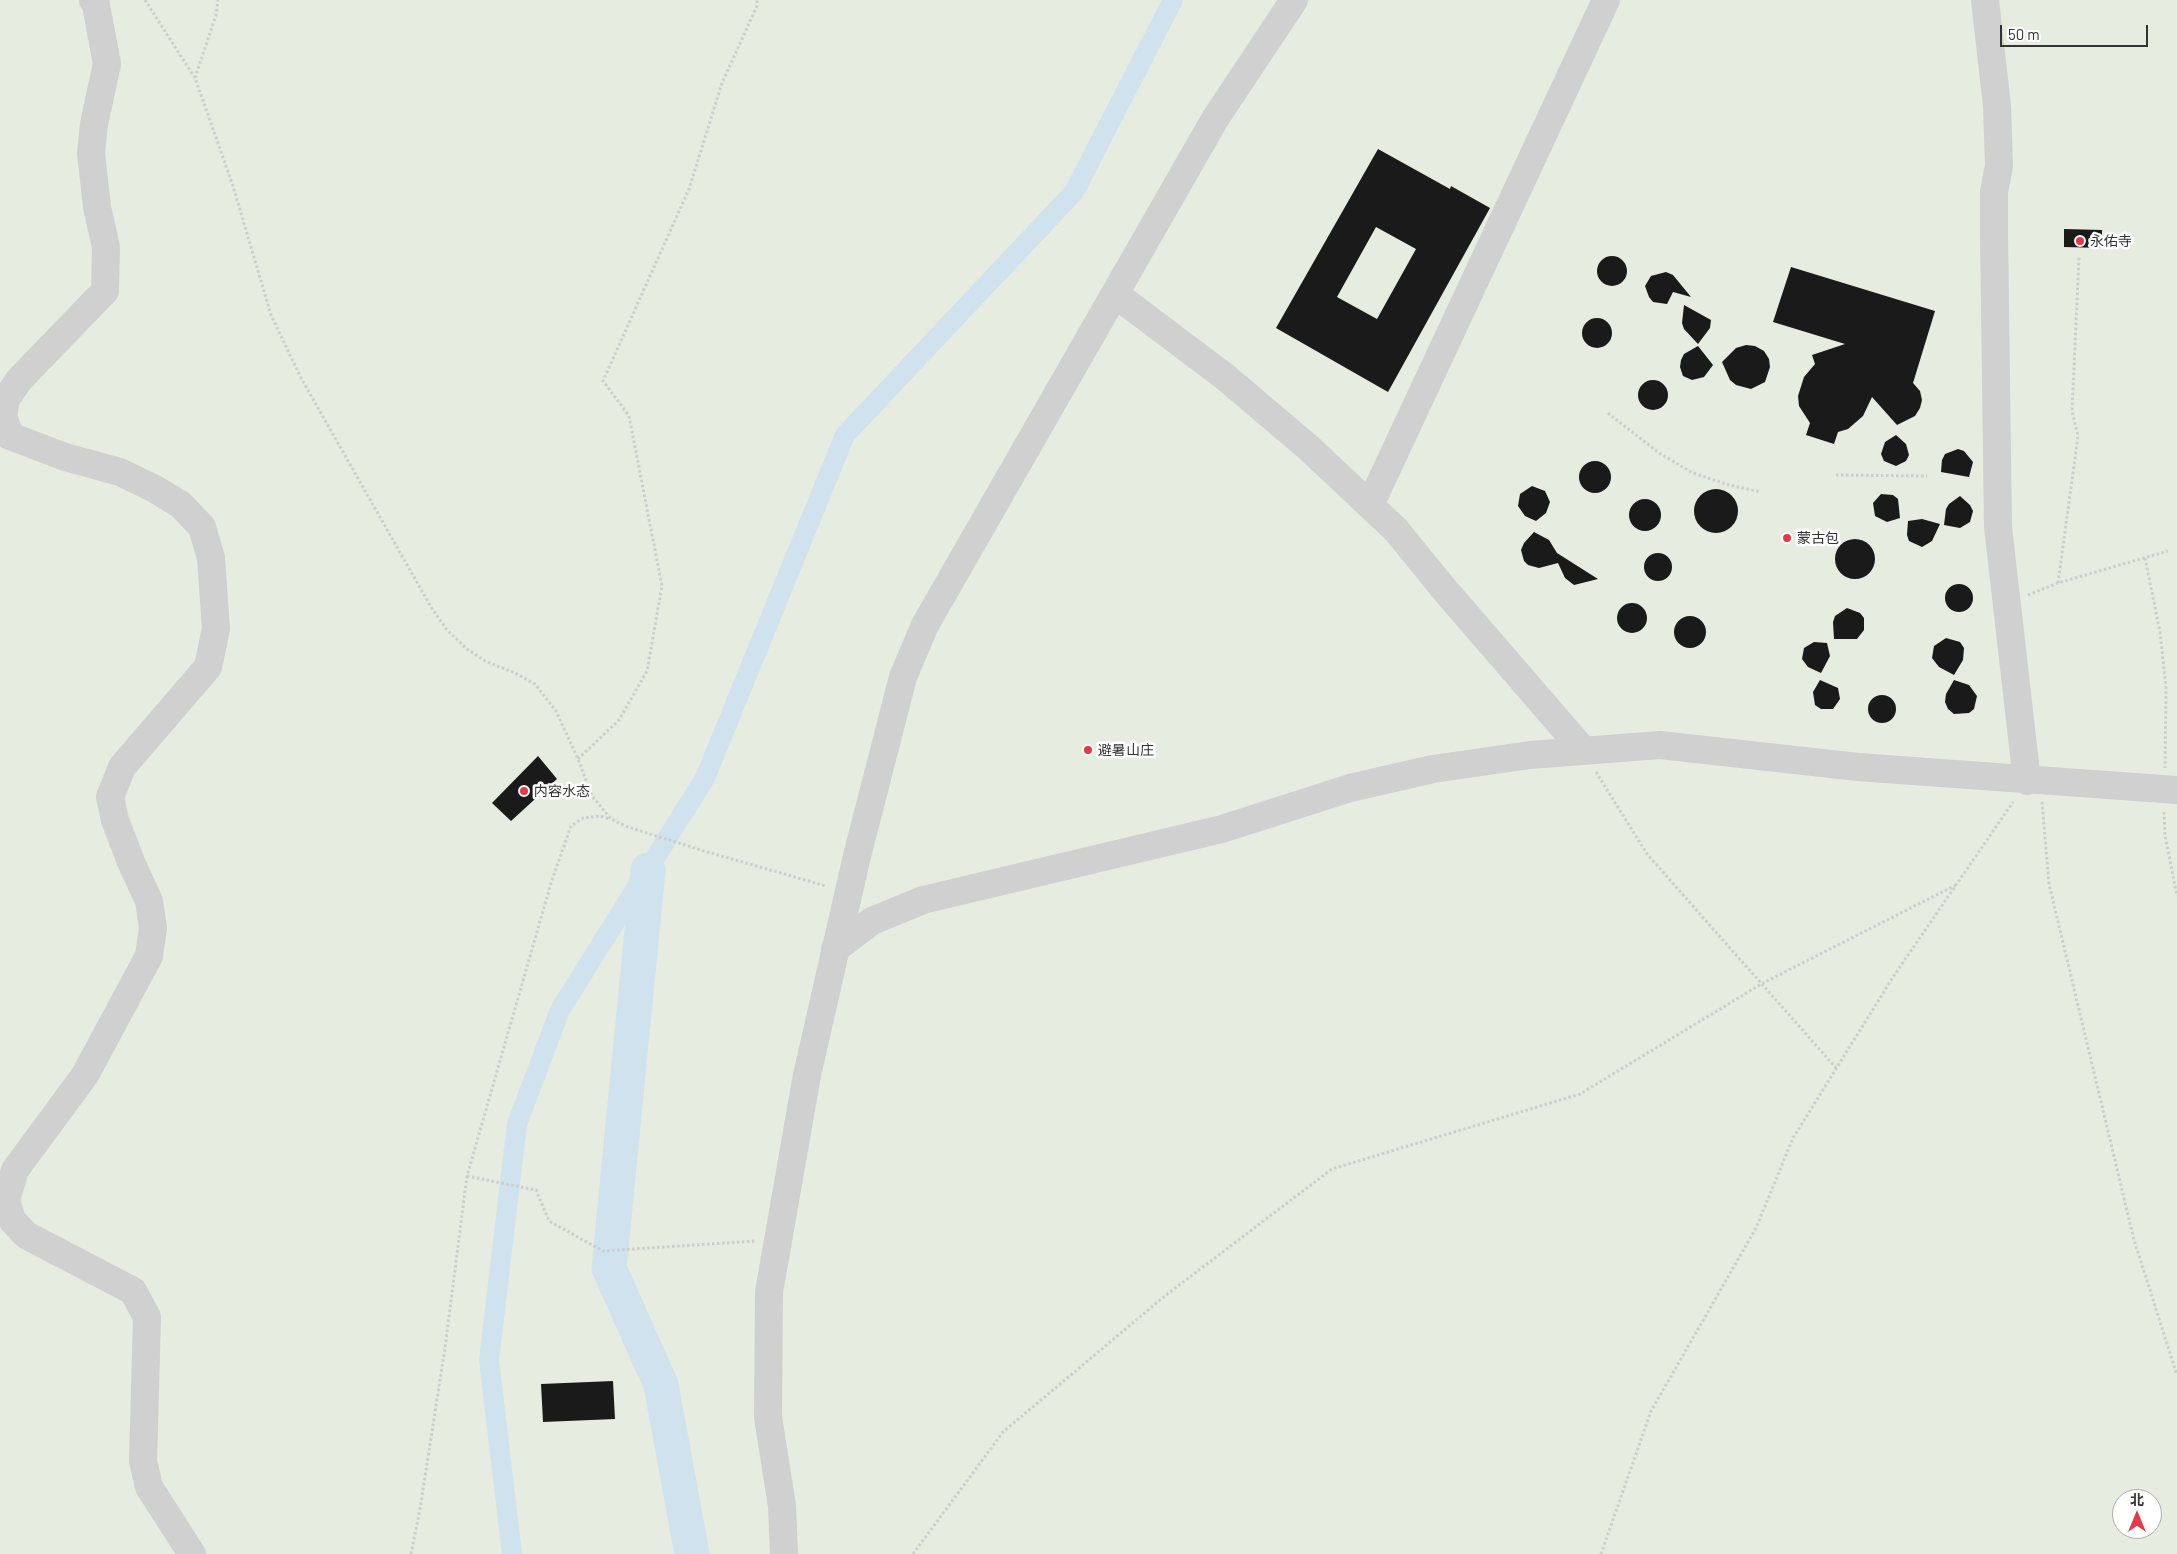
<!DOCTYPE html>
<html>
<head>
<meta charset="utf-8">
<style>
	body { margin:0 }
	#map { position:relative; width:2177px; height:1554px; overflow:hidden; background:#fff; font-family:Barlow,"Noto Sans SC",sans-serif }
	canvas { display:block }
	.north { position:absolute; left:2112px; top:1489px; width:50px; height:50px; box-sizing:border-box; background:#fff; border:1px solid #adadad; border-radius:50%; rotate:0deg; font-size:14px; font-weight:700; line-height:20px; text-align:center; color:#333 }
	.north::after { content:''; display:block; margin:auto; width:18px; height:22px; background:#e63946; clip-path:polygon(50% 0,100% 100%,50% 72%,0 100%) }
	.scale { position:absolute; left:2000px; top:25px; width:148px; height:22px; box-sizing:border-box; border:2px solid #333; border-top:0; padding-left:6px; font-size:15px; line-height:18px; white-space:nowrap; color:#333; -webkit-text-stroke:4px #fff; paint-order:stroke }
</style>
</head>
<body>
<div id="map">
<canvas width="2177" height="1554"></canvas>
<div class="north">北</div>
<div class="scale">50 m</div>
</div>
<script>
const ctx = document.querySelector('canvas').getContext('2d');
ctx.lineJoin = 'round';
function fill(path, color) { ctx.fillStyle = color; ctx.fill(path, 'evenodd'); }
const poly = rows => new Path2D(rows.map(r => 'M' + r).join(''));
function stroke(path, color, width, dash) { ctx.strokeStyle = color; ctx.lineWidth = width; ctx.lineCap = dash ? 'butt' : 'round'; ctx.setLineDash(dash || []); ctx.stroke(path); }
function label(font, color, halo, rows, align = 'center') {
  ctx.font = font + ' Barlow,"Noto Sans SC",sans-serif'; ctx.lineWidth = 5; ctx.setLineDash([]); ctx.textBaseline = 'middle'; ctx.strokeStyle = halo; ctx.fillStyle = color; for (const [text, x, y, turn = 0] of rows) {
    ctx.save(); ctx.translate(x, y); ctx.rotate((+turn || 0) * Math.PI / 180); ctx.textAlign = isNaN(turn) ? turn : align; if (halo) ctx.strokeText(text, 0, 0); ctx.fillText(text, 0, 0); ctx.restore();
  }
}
fill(poly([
	[0,0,2177,0,2177,1554,0,1554],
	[2122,1499,2152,1499,2152,1529,2122,1529]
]), '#e6ecdf');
stroke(poly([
	[512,1554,489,1360,517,1124,560,1010,705,778,845,435,1074,192,1173,0]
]), '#cfe2ee', 20);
stroke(poly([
	[648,870,609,1268,661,1385,692,1554]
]), '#cfe2ee', 35);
fill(poly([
	[1378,149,1450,189,1451,186,1490,208,1388,392,1276,328],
	[1376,227,1416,249,1377,319,1337,297],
	[2064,229,2102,230,2102,248,2064,247],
	'1597 271a15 15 0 1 1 30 0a15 15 0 1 1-30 0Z',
	[1791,267,1935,311,1913,383,1920,391,1922,400,1920,408,1915,416,1897,425,1872,397,1863,416,1848,429,1838,432,1834,444,1806,435,1810,423,1799,406,1798,396,1804,377,1815,364,1812,355,1845,344,1773,322],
	[1666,272,1673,275,1691,297,1673,292,1667,304,1653,302,1649,297,1645,286,1651,276],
	[1684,305,1711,320,1710,328,1698,344,1684,329,1682,323],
	'1582 333a15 15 0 1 1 30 0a15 15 0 1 1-30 0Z',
	[1746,345,1755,346,1764,351,1769,359,1770,367,1765,382,1751,389,1736,385,1730,380,1722,362,1736,348],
	[1698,346,1713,365,1704,377,1692,380,1683,376,1680,367,1681,360,1684,354],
	'1638 395a15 15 0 1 1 30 0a15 15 0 1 1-30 0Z',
	[1896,435,1906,444,1909,455,1906,461,1896,466,1884,461,1881,454,1885,442],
	[1958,449,1964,451,1973,462,1969,477,1941,472,1942,460,1945,454],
	'1579 477a16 16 0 1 1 32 0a16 16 0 1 1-32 0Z',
	[1532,486,1545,491,1550,502,1546,513,1536,521,1525,516,1518,506,1520,494],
	'1694 511a22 22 0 1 1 44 0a22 22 0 1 1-44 0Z',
	[1881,494,1893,495,1898,499,1900,518,1887,522,1875,516,1873,503],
	[1960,496,1970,505,1973,511,1970,522,1960,528,1944,525,1946,509,1949,504],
	'1629 515a16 16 0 1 1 32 0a16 16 0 1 1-32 0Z',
	[1922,519,1940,524,1932,541,1922,547,1909,541,1907,535,1908,521],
	[1534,532,1549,540,1557,553,1598,579,1574,585,1565,578,1558,563,1539,568,1528,565,1524,561,1521,550,1524,543],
	'1835 559a20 20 0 1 1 40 0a20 20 0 1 1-40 0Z',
	'1644 567a14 14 0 1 1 28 0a14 14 0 1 1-28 0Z',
	'1945 598a14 14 0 1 1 28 0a14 14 0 1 1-28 0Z',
	'1617 618a15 15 0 1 1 30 0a15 15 0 1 1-30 0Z',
	[1847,608,1860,613,1864,618,1864,630,1857,639,1834,639,1833,622,1835,616],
	'1674 632a16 16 0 1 1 32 0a16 16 0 1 1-32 0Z',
	[1946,638,1960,642,1964,648,1963,660,1954,675,1939,667,1932,658,1934,646],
	[1814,642,1827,643,1830,656,1821,673,1808,667,1802,659,1804,648],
	[1820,680,1838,688,1840,699,1833,709,1821,709,1815,705,1813,692],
	[1954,680,1969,685,1977,696,1974,709,1969,713,1954,714,1948,709,1945,702,1946,694],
	'1868 709a14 14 0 1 1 28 0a14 14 0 1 1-28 0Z',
	[538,756,557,779,511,821,492,803],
	[613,1381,615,1419,543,1422,541,1384]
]), '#1a1a1a');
stroke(poly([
	[145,0,195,78,233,186,271,315,301,378,431,607,447,630,467,649,485,661,515,673,535,684,556,711,578,759,592,796,611,819,628,827,704,851,826,886],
	[195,78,216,15,218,0],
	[1608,413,1659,453,1693,473,1729,485,1761,492],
	[1836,475,1927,476],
	[2145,558,2160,632,2166,688,2165,768],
	[2058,583,2078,436,2072,411,2079,257],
	[2028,595,2058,583,2168,551],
	[578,759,619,720,647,671,662,586,629,416,603,381,689,189,722,83,757,6,757,0],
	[1596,772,1647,854,1836,1068],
	[2042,802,2049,884,2134,1240,2177,1375],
	[2164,812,2165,835,2177,896],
	[467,1176,536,1190,549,1221,603,1251,756,1241],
	[411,1554,420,1509,445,1348,467,1176,551,883,571,826,583,818,600,816,610,819],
	[913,1554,1003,1432,1166,1295,1332,1169,1580,1094,1763,983,1956,885],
	[1601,1554,1651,1411,1756,1228,1793,1138,1895,974,2013,802]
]), '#cdcdcd', 3, [2.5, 2.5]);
stroke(poly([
	[93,0,96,5,107,64,94,124,91,153,97,207,106,247,105,291,19,380,6,399,3,416,10,436,65,457,120,472,155,489,181,505,202,527,211,558,216,629,208,667,122,767,110,797,115,820,131,862,149,901,153,928,149,956,85,1075,15,1170,6,1200,12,1220,26,1235,133,1291,147,1317,143,1461,149,1487,192,1554],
	[1985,0,1997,106,1999,166,1994,192,1994,234,1998,527,2027,781],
	[1115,294,1224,376,1309,448,1396,530,1444,589,1583,750],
	[1370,505,1606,0],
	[835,949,872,921,923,900,1222,829,1350,788,1433,769,1530,755,1660,745,1858,767,2177,790],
	[784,1554,782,1506,768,1417,769,1292,807,1075,857,856,903,677,925,625,1215,119,1294,0]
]), '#d0d0d0', 28);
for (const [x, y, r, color] of [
	[2080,241,5,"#e63946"],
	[1787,538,5,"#e63946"],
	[1088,750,5,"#e63946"],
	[524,791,5,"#e63946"]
]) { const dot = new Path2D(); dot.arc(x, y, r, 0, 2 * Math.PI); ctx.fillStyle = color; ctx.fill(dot); stroke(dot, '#fff', 2); }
label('14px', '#333', '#fff', [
	["永佑寺",2090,241],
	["蒙古包",1797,538],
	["避暑山庄",1098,750],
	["内容水态",534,791]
], 'left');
</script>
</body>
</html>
